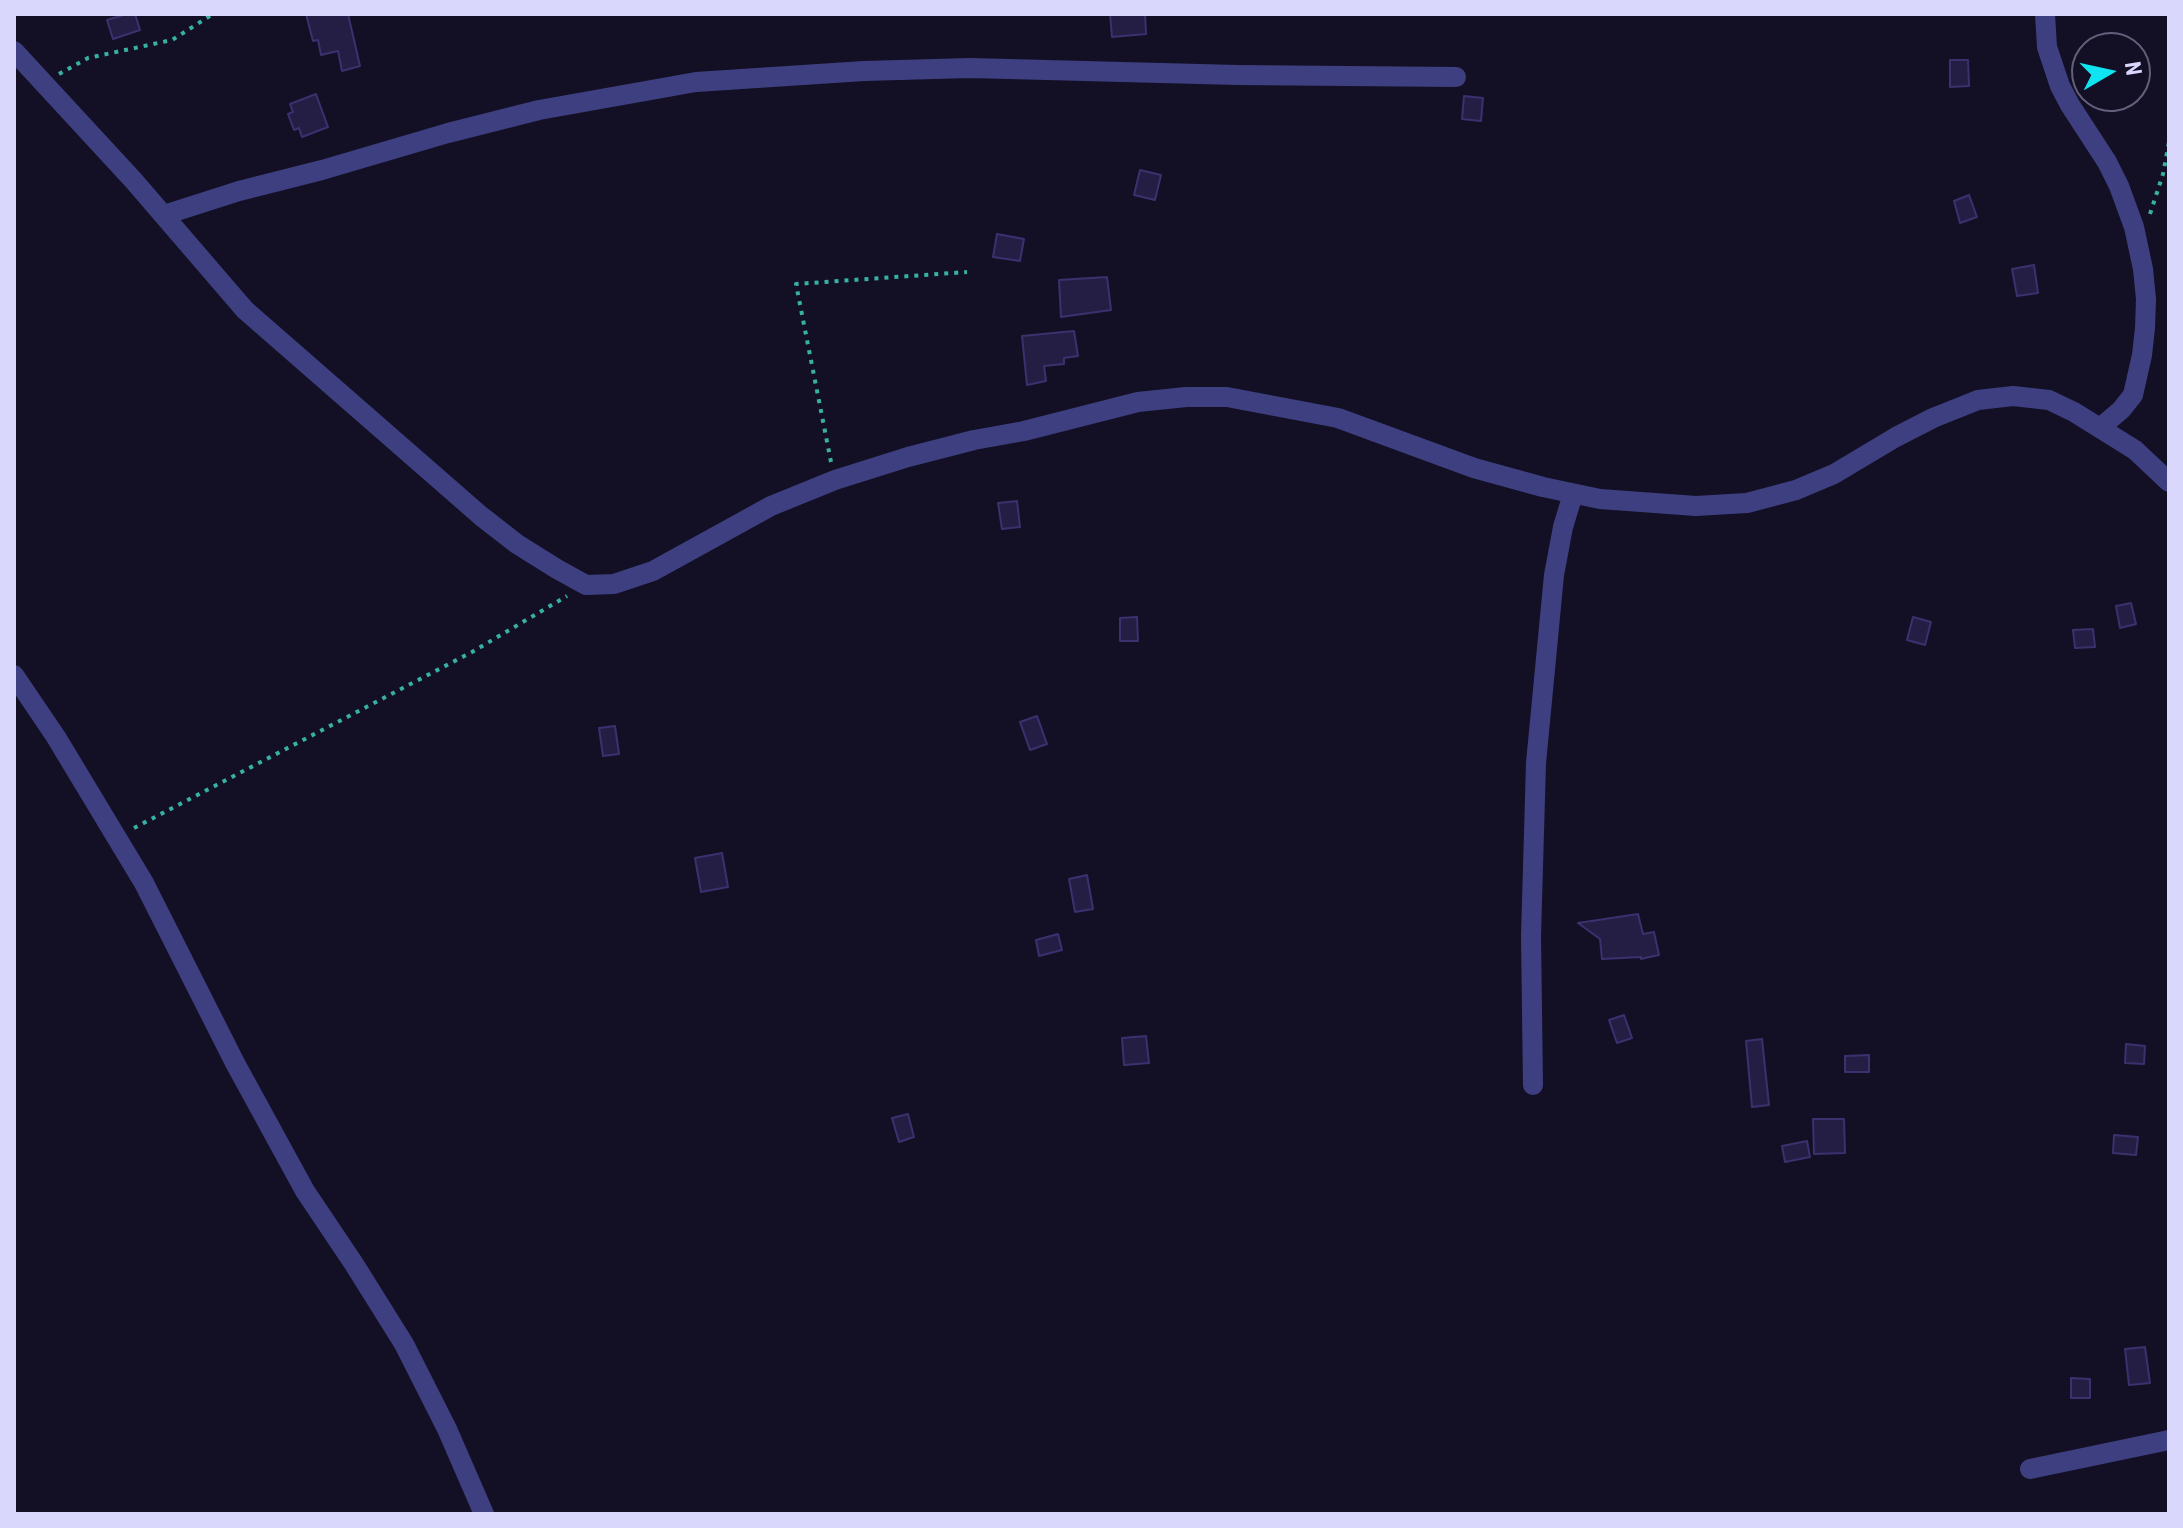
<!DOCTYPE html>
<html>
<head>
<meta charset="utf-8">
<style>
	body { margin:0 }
	#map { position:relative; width:2183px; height:1528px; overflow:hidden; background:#131025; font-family:"Roboto Condensed",sans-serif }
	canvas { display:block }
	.frame { position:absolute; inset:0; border:16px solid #dad7fd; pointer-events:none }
	.north { position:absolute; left:2071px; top:32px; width:80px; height:80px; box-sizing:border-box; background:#131025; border:2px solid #63607b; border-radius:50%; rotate:81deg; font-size:22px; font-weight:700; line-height:32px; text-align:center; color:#dad7fd }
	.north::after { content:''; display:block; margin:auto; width:28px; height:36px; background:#0fe4f0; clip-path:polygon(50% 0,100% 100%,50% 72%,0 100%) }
</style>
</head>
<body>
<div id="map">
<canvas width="2183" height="1528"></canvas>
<div class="frame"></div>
<div class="north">N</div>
</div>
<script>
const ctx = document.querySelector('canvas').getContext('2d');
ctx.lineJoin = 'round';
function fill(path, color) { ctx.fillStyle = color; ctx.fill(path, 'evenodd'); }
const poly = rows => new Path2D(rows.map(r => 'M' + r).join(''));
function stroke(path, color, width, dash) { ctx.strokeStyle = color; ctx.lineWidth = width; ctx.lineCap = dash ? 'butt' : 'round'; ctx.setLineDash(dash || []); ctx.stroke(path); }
const building = poly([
	[127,14,135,14,140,30,113,39,107,20,127,14],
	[306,14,348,14,360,66,342,71,338,51,321,55,318,40,313,41,306,14],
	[1110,14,1145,14,1146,34,1112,37,1110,14],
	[1950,60,1968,60,1969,86,1950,87,1950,60],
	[316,94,328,127,302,137,299,128,294,130,288,114,293,112,290,104,316,94],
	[1464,96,1483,98,1481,121,1462,119,1464,96],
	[1140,170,1161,175,1155,200,1134,195,1140,170],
	[1969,195,1977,217,1960,223,1954,201,1969,195],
	[997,234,1024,239,1020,261,993,257,997,234],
	[2034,265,2038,293,2017,296,2012,269,2034,265],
	[1107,277,1111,310,1061,317,1059,280,1107,277],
	[1074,331,1078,356,1064,358,1064,364,1044,366,1046,381,1027,385,1022,336,1074,331],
	[1017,501,1020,527,1002,529,998,503,1017,501],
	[2131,603,2136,624,2120,628,2116,606,2131,603],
	[1137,617,1138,641,1120,641,1120,618,1137,617],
	[1913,617,1931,622,1925,645,1907,640,1913,617],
	[2093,629,2095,647,2075,648,2073,630,2093,629],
	[1037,716,1047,744,1030,750,1020,722,1037,716],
	[615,726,619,754,603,756,599,728,615,726],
	[722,853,728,887,701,892,695,858,722,853],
	[1087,875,1093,909,1075,912,1069,879,1087,875],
	[1638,914,1643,934,1654,932,1659,955,1641,959,1641,957,1602,959,1600,939,1578,923,1638,914],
	[1058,934,1062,950,1039,956,1036,940,1058,934],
	[1624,1015,1632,1038,1617,1043,1609,1020,1624,1015],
	[1146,1036,1149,1063,1124,1065,1122,1038,1146,1036],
	[1762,1039,1769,1105,1752,1107,1746,1041,1762,1039],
	[2126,1044,2145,1046,2144,1064,2125,1063,2126,1044],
	[1869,1055,1869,1072,1845,1072,1845,1056,1869,1055],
	[908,1114,914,1137,899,1142,892,1118,908,1114],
	[1813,1119,1844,1119,1845,1153,1814,1154,1813,1119],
	[2114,1135,2138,1137,2136,1155,2113,1153,2114,1135],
	[1807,1141,1810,1157,1785,1162,1782,1146,1807,1141],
	[2145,1347,2150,1383,2129,1385,2125,1349,2145,1347],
	[2071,1378,2090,1379,2090,1398,2071,1398,2071,1378]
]);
fill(building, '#241e45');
stroke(building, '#3b316f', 2);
stroke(poly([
	[59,74,88,58,172,40,213,14],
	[2150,214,2163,174,2169,142],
	[831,462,796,284,967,272],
	[134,828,472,652,567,596]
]), '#37b1a4', 4, [4, 6]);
stroke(poly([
	[2045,14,2047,47,2060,86,2070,105,2107,162,2119,186,2134,227,2143,269,2146,299,2145,328,2142,355,2133,395,2121,410,2101,427],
	[14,51,134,181,245,310,481,516,517,544,557,569,586,585,614,584,653,571,771,506,835,480,908,457,974,440,1024,431,1138,402,1186,397,1227,397,1338,418,1474,468,1543,487,1600,499,1696,506,1747,503,1796,490,1834,474,1896,437,1933,418,1978,400,2013,396,2049,400,2074,412,2135,450,2169,482],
	[164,215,239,191,322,170,448,133,539,110,696,82,864,71,970,68,1237,75,1456,77],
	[14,675,56,737,144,883,235,1063,305,1191,354,1264,404,1344,447,1429,484,1514],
	[1533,1085,1531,936,1536,763,1554,575,1563,527,1573,494],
	[2030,1469,2169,1440]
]), '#3e3f81', 20);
</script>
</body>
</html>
